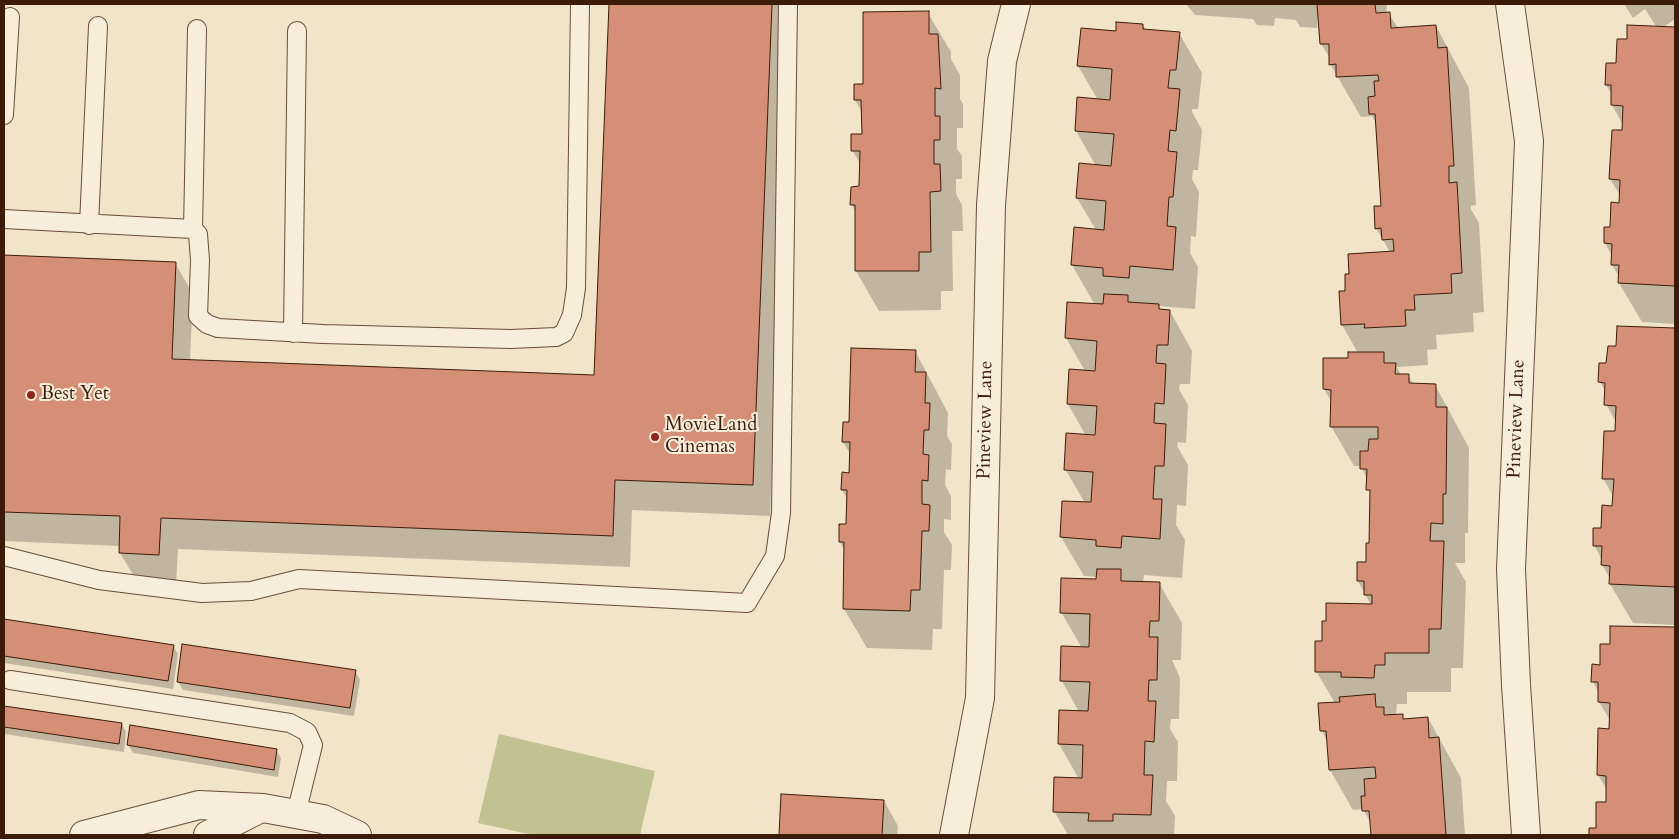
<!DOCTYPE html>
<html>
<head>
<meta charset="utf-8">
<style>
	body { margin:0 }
	#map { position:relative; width:1679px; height:839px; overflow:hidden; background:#f1e4c8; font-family:Cardo,serif }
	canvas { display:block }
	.frame { position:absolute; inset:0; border:5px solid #3c1b08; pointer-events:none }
</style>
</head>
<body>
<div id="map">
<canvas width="1679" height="839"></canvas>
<div class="frame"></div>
</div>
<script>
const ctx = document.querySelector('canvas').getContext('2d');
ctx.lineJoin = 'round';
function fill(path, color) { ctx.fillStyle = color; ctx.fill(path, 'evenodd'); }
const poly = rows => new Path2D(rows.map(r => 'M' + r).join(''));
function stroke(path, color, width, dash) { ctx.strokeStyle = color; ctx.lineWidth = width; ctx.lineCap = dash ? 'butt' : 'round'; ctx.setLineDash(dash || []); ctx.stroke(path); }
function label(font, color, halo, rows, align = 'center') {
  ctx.font = font + ' Cardo,serif'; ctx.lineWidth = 4; ctx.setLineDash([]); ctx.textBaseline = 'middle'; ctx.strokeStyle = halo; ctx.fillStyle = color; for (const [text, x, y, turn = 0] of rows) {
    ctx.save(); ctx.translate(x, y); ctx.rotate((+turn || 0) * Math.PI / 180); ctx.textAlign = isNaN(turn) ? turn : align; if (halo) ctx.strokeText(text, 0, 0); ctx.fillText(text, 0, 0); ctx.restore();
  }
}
fill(poly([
	[499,734,655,771,640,835,533,835,478,823]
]), '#c0c292');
fill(poly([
	[611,4,791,4,770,516,632,510,630,567,178,549,176,585,138,583,120,553,120,546,4,541,4,257,175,263,193,294,190,361,596,377],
	[1186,4,1387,4,1386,14,1389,14,1398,28,1436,26,1469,88,1476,205,1471,206,1471,209,1479,223,1484,312,1473,313,1474,332,1436,335,1437,349,1427,350,1428,365,1397,367,1401,375,1408,375,1413,384,1435,385,1469,448,1468,533,1465,533,1465,563,1455,563,1466,582,1463,668,1451,668,1451,692,1407,692,1407,704,1397,704,1396,716,1402,715,1404,720,1428,718,1461,778,1465,835,1372,835,1372,825,1363,809,1353,810,1330,770,1328,743,1322,731,1335,703,1316,671,1323,642,1371,605,1358,581,1367,564,1370,544,1371,495,1368,489,1368,481,1361,466,1354,466,1331,426,1332,402,1324,389,1350,359,1358,353,1342,325,1340,293,1347,292,1350,275,1390,252,1376,228,1382,207,1377,125,1372,116,1361,117,1330,64,1330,58,1321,44,1320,18,1318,18,1317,28,1300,27,1296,20,1275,18,1274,26,1257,25,1253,19,1195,15],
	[1624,4,1675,4,1675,19,1662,28,1675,29,1675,324,1642,322,1619,283,1620,278,1612,265,1612,256,1605,243,1606,228,1611,228,1620,204,1621,197,1610,179,1623,125,1612,105,1612,95,1606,85,1628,40,1657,28,1645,9,1633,18],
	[928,13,951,52,951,59,960,75,960,99,963,104,963,128,957,128,957,149,962,156,962,179,956,179,956,194,962,205,963,231,952,231,953,291,941,291,941,310,879,311,856,271,856,213,852,205,861,188,861,165,852,150,863,136,863,113,855,100,855,85,864,85],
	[1143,25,1146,31,1179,33,1202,73,1198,109,1192,109,1192,112,1202,130,1198,170,1193,170,1192,179,1199,192,1196,237,1191,236,1190,253,1198,267,1195,309,1158,306,1161,311,1170,311,1192,351,1190,384,1180,384,1179,389,1188,405,1186,443,1178,442,1177,446,1188,465,1186,506,1177,505,1176,525,1185,540,1182,578,1144,575,1143,583,1159,583,1182,623,1181,660,1172,660,1180,678,1179,719,1171,719,1170,729,1178,742,1177,781,1167,781,1166,801,1175,816,1174,835,1068,835,1054,811,1079,779,1059,744,1079,712,1062,681,1063,647,1082,648,1061,612,1097,581,1097,577,1084,576,1061,537,1085,503,1065,469,1086,436,1068,404,1085,371,1066,338,1095,305,1072,265,1096,230,1077,198,1096,166,1076,131,1098,100,1078,66,1117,32],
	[1619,327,1675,329,1675,625,1633,623,1610,584,1611,580,1602,565,1602,560,1594,545,1614,507,1614,498,1603,478,1616,433,1617,424,1606,404,1606,393,1600,382,1617,347],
	[915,351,948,413,947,436,952,444,951,470,946,469,945,485,951,496,951,520,944,519,944,532,952,545,951,570,944,570,942,629,933,629,932,650,867,648,844,609,845,551,840,542,847,526,848,500,842,490,850,474,851,455,843,442,850,423],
	[4,620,173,646,178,654,173,689,4,663],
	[1611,627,1675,628,1675,835,1590,835,1590,829,1597,829,1607,804,1607,790,1598,775,1611,722,1599,702,1599,693,1593,682,1593,666,1601,666,1611,645],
	[355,671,360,680,354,716,183,690,178,682],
	[4,707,122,724,126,732,124,752,4,734],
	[128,745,276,750,281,758,278,777,133,753],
	[782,795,884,801,898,826,897,835,780,835]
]), '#0003');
const building = poly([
	[609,4,772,4,753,485,615,480,613,536,161,518,159,555,119,553,120,516,4,512,4,255,176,262,172,359,594,375,609,4],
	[1317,4,1375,4,1376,13,1390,12,1391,28,1436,25,1438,48,1447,47,1454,166,1449,166,1449,183,1457,182,1462,273,1451,274,1452,293,1414,295,1415,310,1405,310,1406,326,1364,328,1365,324,1341,325,1339,291,1345,291,1345,274,1349,274,1348,254,1394,251,1393,239,1382,240,1381,228,1375,229,1374,206,1381,206,1375,114,1369,114,1368,97,1375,96,1374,81,1379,81,1378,75,1336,77,1336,64,1329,65,1329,44,1320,44,1317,4],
	[929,11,929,34,938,34,941,89,935,88,935,116,940,116,940,140,934,140,934,164,940,164,941,191,930,192,931,252,919,252,919,271,855,271,855,205,850,205,851,187,859,186,860,151,851,151,851,134,862,134,861,100,854,100,854,84,863,84,863,12,929,11],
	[1116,22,1143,24,1143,29,1180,32,1176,70,1170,70,1168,88,1180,89,1176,131,1170,130,1168,151,1177,152,1173,197,1169,197,1167,226,1176,227,1173,270,1130,266,1129,278,1103,276,1103,268,1071,265,1074,227,1104,230,1106,201,1076,198,1079,163,1111,166,1114,134,1075,131,1077,97,1110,100,1112,69,1077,66,1081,28,1116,31,1116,22],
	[1627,25,1675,27,1675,286,1618,283,1619,265,1611,265,1612,244,1604,243,1604,227,1610,227,1611,202,1619,203,1620,180,1609,179,1612,130,1622,130,1623,106,1611,105,1611,85,1605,85,1606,63,1616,63,1617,39,1627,39,1627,25],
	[1104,294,1128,295,1128,302,1159,304,1159,309,1170,310,1168,345,1157,345,1156,363,1166,364,1164,404,1155,403,1154,423,1166,424,1164,466,1155,466,1153,499,1162,499,1160,539,1122,536,1121,548,1096,546,1096,540,1060,537,1062,501,1091,502,1093,472,1064,470,1066,433,1095,435,1097,406,1067,404,1069,369,1095,371,1097,341,1065,338,1067,302,1103,304,1104,294],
	[1617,326,1675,328,1675,587,1609,584,1610,566,1601,565,1602,546,1593,546,1593,528,1601,528,1602,505,1612,506,1614,479,1602,479,1604,431,1615,431,1616,406,1604,405,1605,383,1598,382,1599,363,1606,363,1608,346,1616,346,1617,326],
	[851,348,916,350,915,372,926,372,925,403,930,403,929,430,924,430,923,454,929,455,928,481,922,480,922,504,930,505,929,531,922,531,920,590,911,590,910,611,843,609,844,542,839,542,839,524,846,524,847,490,841,490,842,472,849,473,850,442,842,442,843,422,849,422,851,348],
	[1348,352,1384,352,1384,363,1396,363,1395,374,1409,374,1409,383,1436,384,1436,407,1447,407,1446,494,1443,494,1443,524,1431,523,1430,541,1444,541,1441,629,1429,629,1429,653,1385,653,1385,665,1375,665,1374,678,1341,677,1341,672,1315,672,1315,641,1322,641,1322,621,1326,621,1326,603,1372,604,1372,595,1364,595,1364,581,1357,581,1357,562,1366,562,1366,543,1369,543,1370,490,1366,490,1367,469,1360,469,1360,451,1368,451,1369,439,1378,439,1378,427,1330,427,1331,390,1323,389,1323,358,1348,358,1348,352],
	[1097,569,1121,569,1121,581,1160,582,1159,621,1150,621,1149,637,1158,637,1157,680,1149,680,1148,701,1156,701,1154,742,1145,741,1144,775,1153,775,1151,815,1113,814,1113,821,1088,821,1089,813,1053,812,1054,777,1082,778,1083,745,1058,744,1059,710,1088,711,1090,682,1060,681,1061,646,1089,647,1090,614,1060,613,1061,578,1096,579,1097,569],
	[4,619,174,645,168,681,4,656,4,619],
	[1610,626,1675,627,1675,835,1589,835,1589,828,1596,828,1596,802,1606,802,1606,776,1597,775,1598,728,1609,729,1610,703,1598,702,1598,682,1591,682,1592,664,1600,665,1600,644,1610,644,1610,626],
	[182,644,356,670,350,708,177,682,182,644],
	[1375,694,1376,707,1384,707,1384,715,1403,714,1403,719,1428,717,1429,738,1439,737,1446,835,1371,835,1369,811,1362,811,1361,796,1365,796,1364,779,1376,778,1375,767,1329,770,1326,731,1320,731,1318,703,1340,702,1339,697,1375,694],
	[4,706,122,723,119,744,4,727,4,706],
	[130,725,277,749,274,770,127,745,130,725],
	[781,794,884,800,882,835,779,835,781,794]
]);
fill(building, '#d68f77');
stroke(building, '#3c1b08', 1);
const service = poly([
	[4,115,10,17],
	[4,219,193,229,198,234,200,260,198,316,207,324,218,328,323,334,511,339,556,337,564,333,572,315,576,288,580,4],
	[89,225,98,26],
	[193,229,197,29],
	[293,333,297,31],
	[4,556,99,580,202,593,251,591,299,579,747,603,775,556,781,513,788,4],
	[10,680,290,723,307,732,313,745,296,814]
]);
const minor = poly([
	[1510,4,1529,141,1511,569,1516,685,1526,835],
	[84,835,199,805,263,808,323,819,357,835],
	[208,835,261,808],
	[954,835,980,698,991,205,1002,61,1016,4]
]);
stroke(service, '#694d38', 20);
stroke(minor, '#694d38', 30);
stroke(service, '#f6eddb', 18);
stroke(minor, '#f6eddb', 28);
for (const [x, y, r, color] of [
	[31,395,5,"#8f2418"],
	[655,437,5,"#8f2418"]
]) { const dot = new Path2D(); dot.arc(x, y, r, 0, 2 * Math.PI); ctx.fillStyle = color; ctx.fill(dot); stroke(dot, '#f6eddb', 2); }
label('19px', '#3c1b08', '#f6eddb', [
	["Best Yet",41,395],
	["MovieLand",665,426],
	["Cinemas",665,448]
], 'left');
label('19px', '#3c1b08', '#f6eddb', [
	["Pineview Lane",1517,419,-88],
	["Pineview Lane",986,420,-89]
]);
</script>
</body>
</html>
